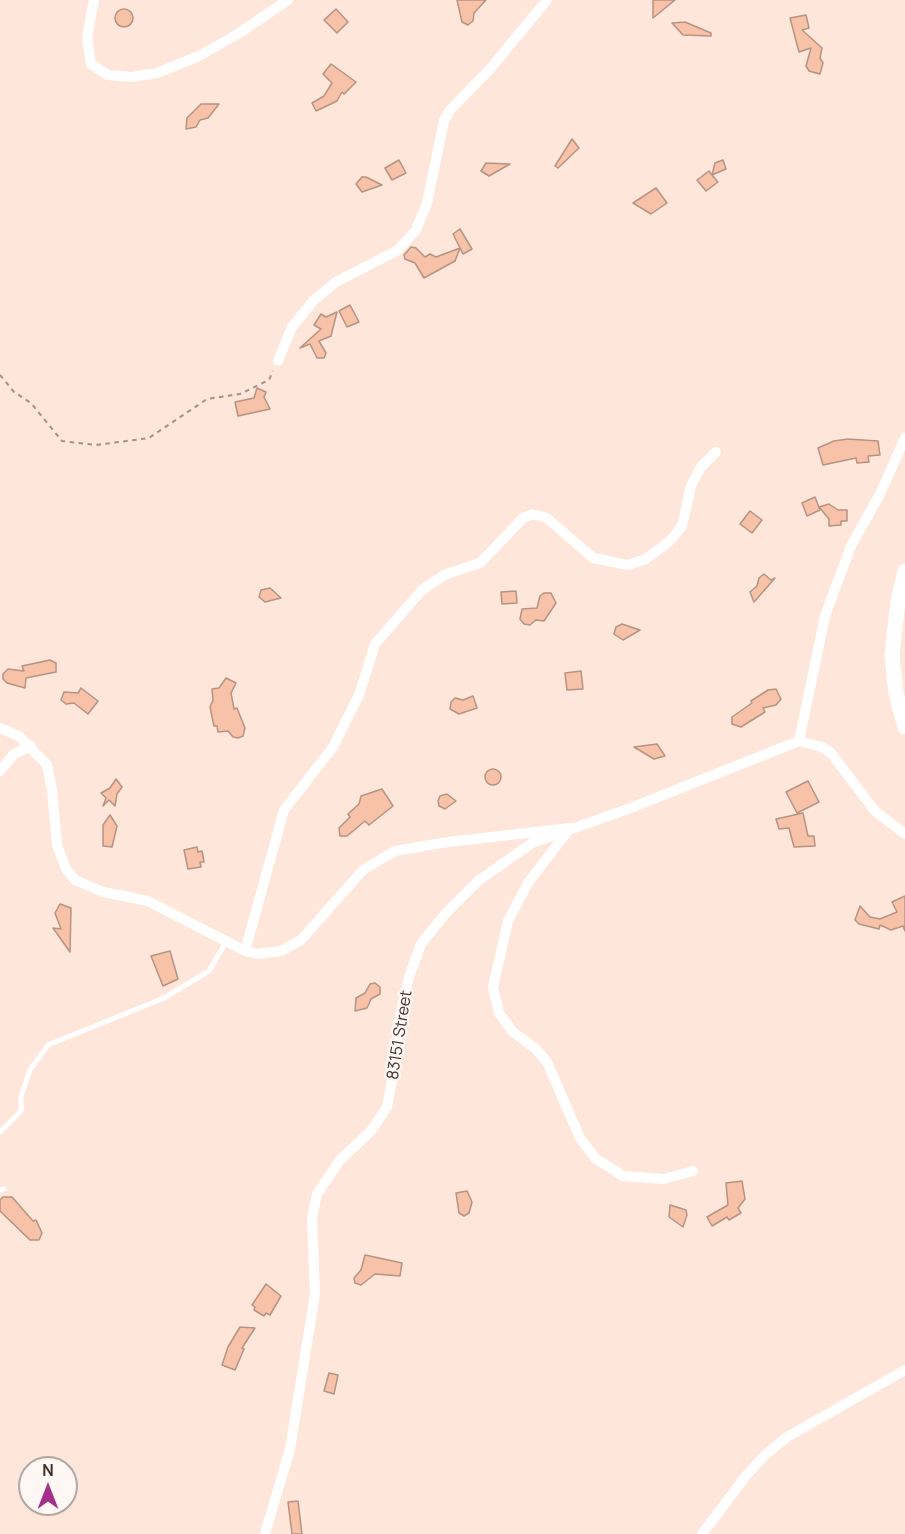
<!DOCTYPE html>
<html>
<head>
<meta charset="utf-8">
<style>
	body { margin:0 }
	#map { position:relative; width:905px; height:1534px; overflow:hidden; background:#fee6db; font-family:Manrope,sans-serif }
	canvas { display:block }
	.north { position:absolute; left:18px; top:1456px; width:60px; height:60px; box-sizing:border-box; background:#fff7f3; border:2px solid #b2a7a3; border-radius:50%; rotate:0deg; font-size:16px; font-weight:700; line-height:24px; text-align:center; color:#3f302a }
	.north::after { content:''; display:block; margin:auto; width:21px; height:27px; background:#a22f8b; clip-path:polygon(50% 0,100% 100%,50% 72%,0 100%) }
</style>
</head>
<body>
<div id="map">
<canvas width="905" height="1534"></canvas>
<div class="north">N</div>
</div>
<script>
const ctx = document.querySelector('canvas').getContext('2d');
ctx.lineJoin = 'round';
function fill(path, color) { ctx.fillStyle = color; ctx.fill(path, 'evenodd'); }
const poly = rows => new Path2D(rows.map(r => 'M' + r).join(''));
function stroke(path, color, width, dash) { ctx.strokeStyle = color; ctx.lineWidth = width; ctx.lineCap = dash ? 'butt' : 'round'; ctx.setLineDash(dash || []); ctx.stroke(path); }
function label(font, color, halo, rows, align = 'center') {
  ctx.font = font + ' Manrope,sans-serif'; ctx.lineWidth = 5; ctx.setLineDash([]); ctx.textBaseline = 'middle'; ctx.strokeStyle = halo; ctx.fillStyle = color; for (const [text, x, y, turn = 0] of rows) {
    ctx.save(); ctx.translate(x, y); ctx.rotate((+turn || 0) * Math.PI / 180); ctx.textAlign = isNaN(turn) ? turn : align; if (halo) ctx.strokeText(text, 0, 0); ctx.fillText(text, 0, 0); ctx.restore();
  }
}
const building = poly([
	[457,0,486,0,474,13,473,21,468,25,462,22,457,0],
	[653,0,675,0,653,18,653,0],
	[336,9,348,22,337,33,324,20,336,9],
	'115 18a9 9 0 1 1 18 0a9 9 0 1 1-18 0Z',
	[806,15,809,28,802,30,822,48,820,58,823,63,820,74,809,71,806,66,811,48,799,52,790,18,806,15],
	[685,22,711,33,711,36,683,35,672,23,685,22],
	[331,64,356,82,344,94,342,92,337,101,316,111,312,103,324,96,332,83,323,74,331,64],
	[201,104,219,104,208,118,200,120,196,127,186,129,187,118,201,104],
	[572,139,579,148,558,168,555,166,572,139],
	[399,160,406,173,392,180,385,168,399,160],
	[723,160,726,169,712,175,718,182,706,191,697,180,709,171,712,175,715,163,723,160],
	[486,163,510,164,489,176,481,171,486,163],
	[362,177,366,177,382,185,362,192,356,184,362,177],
	[656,188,667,203,651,214,633,203,656,188],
	[460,229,472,249,463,254,460,248,455,261,424,278,415,263,405,259,404,255,411,247,416,248,425,257,430,254,436,257,460,248,453,234,460,229],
	[350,305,359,322,347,327,339,311,350,305],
	[337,312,331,336,319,341,326,353,324,358,317,358,310,344,300,348,321,329,314,325,321,314,326,317,337,312],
	[257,388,266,392,264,397,270,409,238,416,235,402,254,398,257,388],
	[848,439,878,441,880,455,868,456,869,462,857,463,856,458,823,465,818,448,834,441,848,439],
	[815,497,820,510,807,516,802,503,815,497],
	[829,504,838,510,847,510,847,521,841,521,841,525,829,526,829,519,819,507,829,504],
	[750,511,762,520,752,533,740,524,750,511],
	[764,574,771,580,775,578,754,602,750,592,757,586,759,578,764,574],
	[270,588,281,598,265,602,259,597,261,590,270,588],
	[516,591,517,603,502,604,501,592,516,591],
	[544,593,551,593,556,603,544,621,536,620,530,625,524,624,520,619,522,609,537,608,540,596,544,593],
	[622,624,640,630,623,640,614,634,616,627,622,624],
	[50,660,56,663,56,672,26,678,25,688,7,683,3,679,3,674,8,669,24,671,22,666,50,660],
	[581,671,583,689,567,690,565,673,581,671],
	[226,678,236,683,231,693,234,709,237,708,245,728,243,736,238,738,233,737,228,731,218,732,217,726,214,726,210,707,213,700,212,689,219,688,226,678],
	[81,688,98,701,88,714,74,703,66,704,61,700,64,692,78,693,81,688],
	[776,689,781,699,776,705,763,708,765,712,741,727,732,724,732,717,752,703,751,701,768,690,776,689],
	[473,696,477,708,459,714,450,709,451,702,455,698,463,700,473,696],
	[657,744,665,756,654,759,634,747,657,744],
	'485 777a8 8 0 1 1 16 0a8 8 0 1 1-16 0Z',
	[116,779,122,787,117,794,115,806,109,800,103,806,106,798,101,793,110,788,116,779],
	[808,781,819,802,797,813,786,792,808,781],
	[382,789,393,806,369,825,365,821,347,836,340,836,339,828,350,817,348,814,359,804,361,796,382,789],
	[447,794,456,801,445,809,439,806,438,801,440,796,447,794],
	[803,813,808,836,814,836,815,846,794,847,789,828,779,829,776,819,803,813],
	[110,815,117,826,112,847,103,846,103,825,110,815],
	[197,847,198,852,202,851,204,862,200,862,201,867,188,869,184,850,197,847],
	[905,896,905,931,903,926,891,930,880,925,879,929,859,924,855,920,860,906,870,917,880,919,897,912,892,902,905,896],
	[60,904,71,908,70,952,53,928,61,929,55,913,60,904],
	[170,951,178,979,163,986,151,956,170,951],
	[375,983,380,987,380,994,371,999,367,1008,355,1011,356,998,365,993,370,984,375,983],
	[742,1181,745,1199,738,1208,741,1213,729,1220,727,1217,712,1226,707,1217,728,1205,726,1183,742,1181],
	[467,1191,472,1202,469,1213,464,1216,459,1213,456,1193,467,1191],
	[3,1197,12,1197,33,1221,36,1220,42,1233,39,1240,30,1240,0,1211,0,1200,3,1197],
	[670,1205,686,1210,687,1215,683,1227,669,1217,670,1205],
	[365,1255,402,1263,400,1276,375,1274,361,1285,355,1283,354,1278,361,1270,365,1255],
	[266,1284,281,1296,270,1315,266,1313,264,1316,254,1310,255,1307,252,1305,266,1284],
	[240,1327,255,1328,242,1348,244,1349,235,1370,222,1365,228,1347,240,1327],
	[329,1373,338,1375,334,1394,324,1391,329,1373],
	[298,1501,302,1534,292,1534,288,1502,298,1501]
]);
fill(building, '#f8c2a9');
stroke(building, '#b79382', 1.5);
stroke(poly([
	[0,375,14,392,31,403,62,441,96,445,149,438,207,399,240,394,269,380,273,371]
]), '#a59189', 2, [4.5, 4.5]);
stroke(poly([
	[0,1132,21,1111,21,1096,30,1070,48,1045,164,998,209,971,226,942],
	[0,1190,4,1189]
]), '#fff', 5);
stroke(poly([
	[94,0,87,37,91,64,108,75,132,77,157,73,199,56,236,35,288,0],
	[278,361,292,327,314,300,336,282,398,250,416,230,427,203,444,121,450,110,490,69,547,0],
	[0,728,19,736,47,765,52,790,57,845,66,869,75,880,103,892,148,901,245,951,258,954,281,951,301,940,363,870,395,851,448,842,570,828,528,883,508,921,493,987,499,1013,513,1032,536,1049,547,1062,580,1138,595,1158,623,1176,664,1179,693,1171],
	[799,741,825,616,851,546,880,494,905,438],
	[0,771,14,754,31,746],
	[245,951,284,810,333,747,359,695,375,644,422,590,444,575,480,563,523,518,533,514,547,518,593,558,628,565,646,559,670,541,682,526,691,486,701,467,716,452],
	[265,1534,290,1449,315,1294,312,1218,317,1194,340,1160,371,1131,387,1107,394,1070,399,1020,409,977,421,944,446,913,478,881,532,843,628,809,799,741,822,747,831,753,875,811,905,834],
	[702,1534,745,1477,764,1456,787,1437,905,1370]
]), '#fff', 10);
stroke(poly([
	[905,571,898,601,892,655,896,693,905,727]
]), '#fff', 15);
label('16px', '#3f302a', '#fff7f3', [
	["83151 Street",400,1035,-81]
]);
</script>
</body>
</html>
